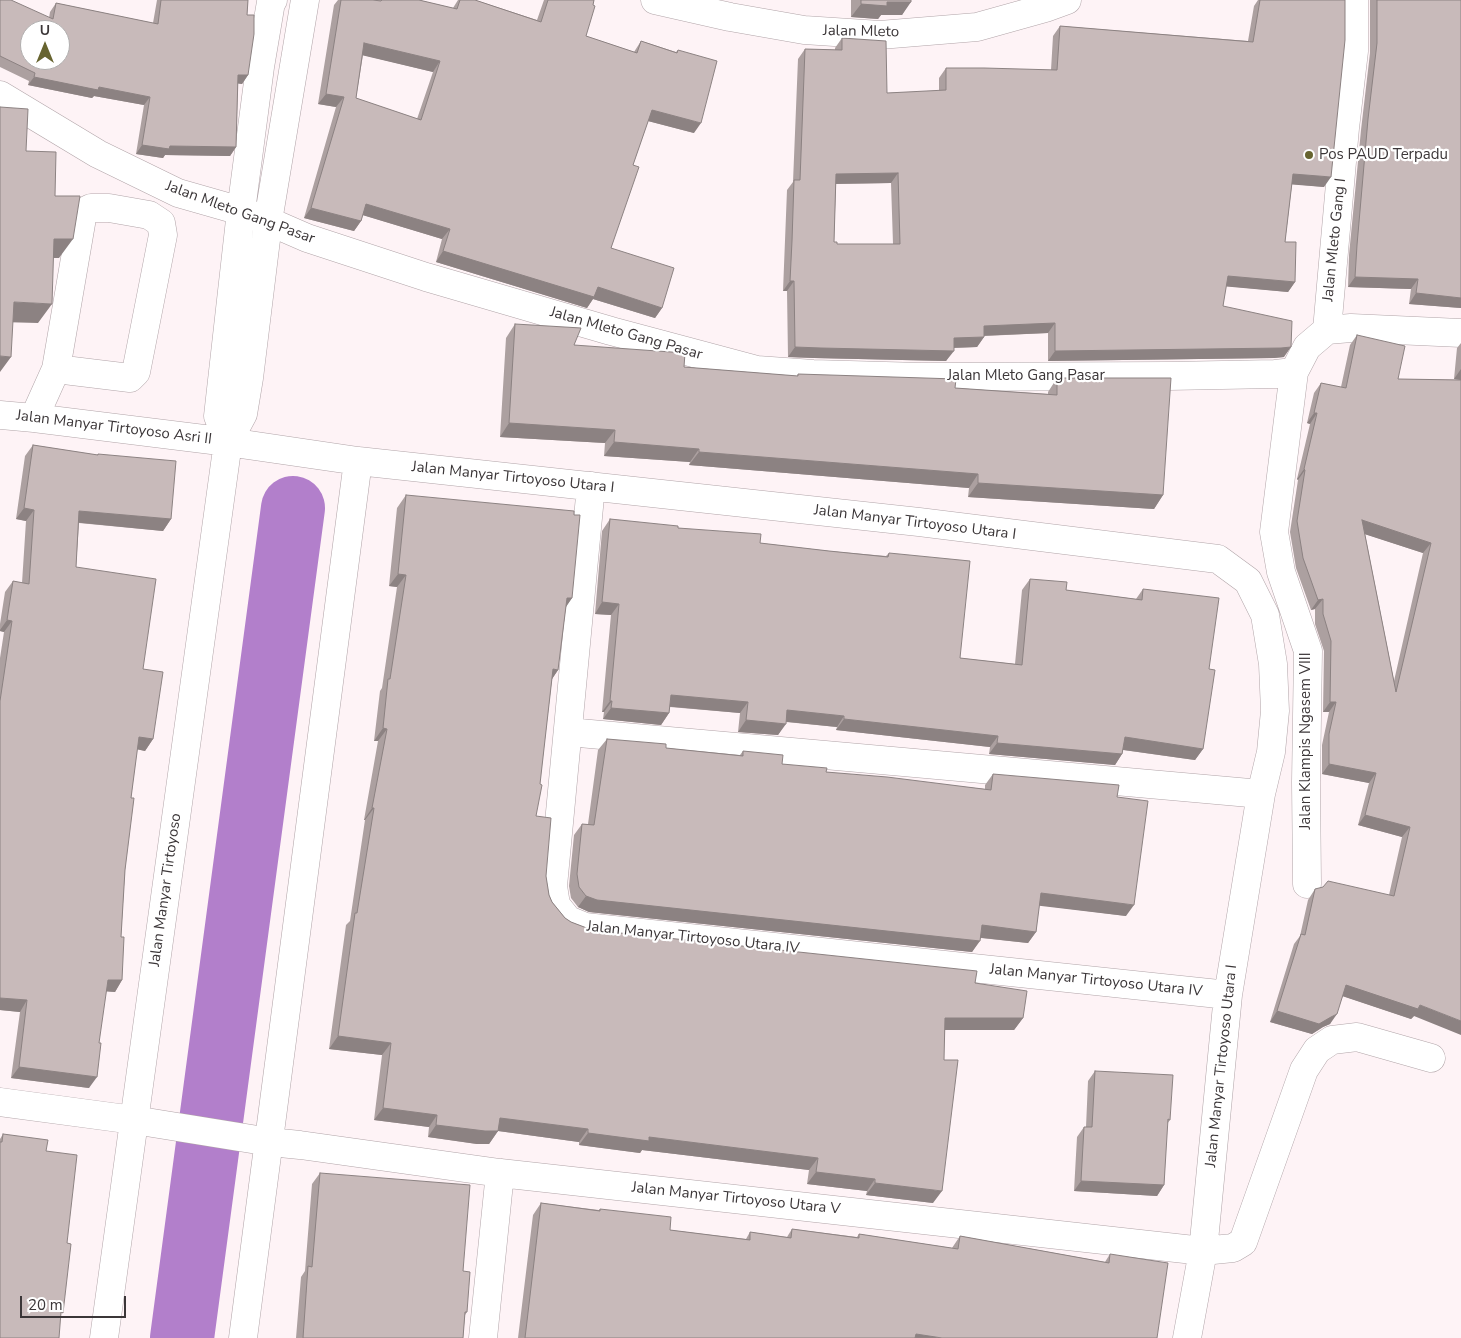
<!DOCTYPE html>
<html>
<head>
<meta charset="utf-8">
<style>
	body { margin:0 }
	#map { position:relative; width:1461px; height:1338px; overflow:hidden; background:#fef3f6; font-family:"Nunito Sans",sans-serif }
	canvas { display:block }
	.north { position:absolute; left:20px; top:20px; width:50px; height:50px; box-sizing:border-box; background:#fff; border:1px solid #b1afaf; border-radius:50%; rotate:0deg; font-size:14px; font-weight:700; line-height:20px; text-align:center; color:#3b3638 }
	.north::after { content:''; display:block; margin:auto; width:18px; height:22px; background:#676430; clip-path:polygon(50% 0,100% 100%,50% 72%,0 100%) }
	.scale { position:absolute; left:20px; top:1296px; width:106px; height:22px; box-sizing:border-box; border:2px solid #3b3638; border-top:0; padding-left:6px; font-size:15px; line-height:18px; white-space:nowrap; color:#3b3638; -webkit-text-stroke:4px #fff; paint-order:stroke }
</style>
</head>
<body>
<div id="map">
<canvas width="1461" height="1338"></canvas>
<div class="north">U</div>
<div class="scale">20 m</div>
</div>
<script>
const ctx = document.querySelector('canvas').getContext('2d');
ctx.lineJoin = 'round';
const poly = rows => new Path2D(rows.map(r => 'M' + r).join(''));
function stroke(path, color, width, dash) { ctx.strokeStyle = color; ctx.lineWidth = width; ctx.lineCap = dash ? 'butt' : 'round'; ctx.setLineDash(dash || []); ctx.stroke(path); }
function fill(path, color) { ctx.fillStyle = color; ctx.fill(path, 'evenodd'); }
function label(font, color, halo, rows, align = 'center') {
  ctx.font = font + ' "Nunito Sans",sans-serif'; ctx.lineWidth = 4.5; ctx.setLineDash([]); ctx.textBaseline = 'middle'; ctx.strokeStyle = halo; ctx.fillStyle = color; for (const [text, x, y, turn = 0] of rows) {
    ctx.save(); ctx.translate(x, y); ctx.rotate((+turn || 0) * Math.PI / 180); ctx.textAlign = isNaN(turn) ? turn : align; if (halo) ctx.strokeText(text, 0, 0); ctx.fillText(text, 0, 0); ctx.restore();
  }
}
stroke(poly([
	[182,1338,293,508]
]), '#b27fcb', 64);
const minor = poly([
	[655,0,730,17,804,30,880,35,977,27,1045,8,1067,0],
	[0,95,98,154,178,193,241,211,268,221,307,238,426,277,611,331,757,370,813,374,921,377,1169,376,1275,374,1294,372],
	[1327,330,1345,128,1354,51,1354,0],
	[0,415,34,418,228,442,358,461,919,522,1218,559,1248,581,1265,615,1273,664,1275,711,1271,752,1261,794,1228,995,1203,1251,1187,1338],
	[34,418,56,369,83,212,91,208,109,208,149,215,161,223,163,235,136,372,130,378,56,369],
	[228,442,218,416,241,211,260,67,271,2,273,0],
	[591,486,553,886,556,905,568,920,585,927,1228,995],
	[568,732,1261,794],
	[1307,884,1306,782,1308,651,1281,572,1274,532,1294,372,1307,347,1327,330,1351,328,1461,333],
	[0,1102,134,1120,270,1142,300,1145,500,1173,1203,1251,1233,1248,1243,1242,1304,1070,1317,1050,1332,1040,1357,1037,1431,1058],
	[104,1338,228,442,243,414,249,378,269,215,305,0],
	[243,1338,358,461],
	[483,1338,500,1173]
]);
stroke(minor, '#b1a4a8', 29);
stroke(minor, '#fff', 28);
fill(poly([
	[0,0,49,18,50,12,56,3,153,23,157,0,248,0,247,15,248,75,242,84,238,83,236,147,230,156,165,155,163,158,136,154,144,105,94,96,92,98,28,85,29,81,0,67],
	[338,0,419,0,453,8,458,0,475,0,537,20,544,0,594,0,586,36,634,52,641,41,676,52,678,50,694,133,648,121,633,165,611,248,662,308,655,318,593,299,587,308,436,262,442,239,363,215,361,221,354,231,304,218,336,107,318,104,334,5],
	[363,55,433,72,417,119,356,98],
	[851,0,911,0,902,15,881,15,878,19,851,17],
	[1258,0,1345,0,1324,187,1292,184,1285,242,1295,282,1288,292,1226,286,1223,306,1284,357,1274,358,1048,361,1048,333,984,336,984,337,977,347,954,348,946,361,814,358,788,357,787,291,783,291,787,190,793,182,798,59,805,49,835,50,835,48,842,38,887,93,939,91,939,78,946,68,1051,70,1053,36,1060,26,1248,41,1254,6],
	[891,183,893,244,837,244,834,242,836,184],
	[1370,0,1461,0,1461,308,1409,304,1411,289,1348,287,1349,255,1361,130,1370,53],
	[515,324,574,345,684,367,797,376,798,374,955,388,1048,394,1048,392,1057,378,1163,495,1154,509,968,497,969,488,689,465,690,462,604,456,605,443,500,437,506,338],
	[1357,335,1398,379,1461,380,1414,1016,1411,1019,1343,996,1330,1024,1323,1027,1312,1034,1270,1022,1294,944,1300,936,1308,900,1315,889,1389,895,1402,837,1358,825,1369,783,1322,774,1322,745,1329,712,1323,712,1324,651,1315,624,1315,609,1311,610,1296,568,1290,532,1298,480,1297,479,1310,424,1307,423,1314,393,1321,383,1341,387,1350,345],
	[1365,534,1423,553,1394,681],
	[1461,343,1461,380,1454,379,1457,348],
	[33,445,97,455,98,454,171,519,163,531,79,523,76,567,143,669,153,739,145,751,137,749,131,798,125,870,121,937,122,980,115,992,106,991,89,1088,11,1078,20,1012,0,1010,0,658,4,632,0,631,0,624,5,592,13,581,22,583,26,521,16,519,25,456],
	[406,495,572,598,566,606,558,670,552,679,536,816,549,895,552,902,565,918,571,922,592,930,975,983,1023,1018,1014,1030,945,1030,933,1203,866,1195,867,1191,807,1184,809,1170,642,1150,640,1153,579,1145,579,1142,498,1131,489,1144,477,1144,428,1137,429,1127,374,1120,382,1055,329,1049,346,925,350,921,365,820,364,820,378,741,374,741,380,691,382,688,397,587,389,586,397,508],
	[610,519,678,528,760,543,829,551,886,556,889,553,960,658,1015,664,1022,590,1030,579,1066,590,1136,599,1143,589,1209,669,1203,749,1195,760,1123,750,1122,754,1115,765,989,754,990,747,836,730,837,727,786,722,778,735,738,732,740,713,670,707,669,713,661,725,603,719,604,712,602,712,611,615,595,614,602,531],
	[607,739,666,748,740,755,743,751,782,764,826,772,985,789,985,785,993,774,1117,797,1126,916,1039,905,1036,932,1028,943,981,938,972,952,589,912,578,907,571,898,569,886,574,835,582,824,588,824,598,750],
	[1095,1071,1170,1120,1167,1124,1164,1185,1157,1196,1074,1191,1077,1137,1084,1127,1086,1127,1088,1081],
	[3,1134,46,1151,67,1243,61,1316,0,1338,0,1139],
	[320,1173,463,1271,467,1312,465,1315,463,1338,296,1338,301,1277,305,1271,312,1184],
	[541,1203,599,1210,600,1209,670,1230,746,1239,750,1232,787,1237,792,1229,857,1237,859,1234,952,1248,960,1236,1105,1262,1110,1254,1157,1338,518,1338,533,1215]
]), '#aca0a0');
fill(poly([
	[887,2,911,2,902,15,881,15,878,19,851,17,861,4],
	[364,43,440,61,433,72,357,54],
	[238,75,248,75,242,84,232,83],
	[34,77,99,87,150,97,144,105,94,96,92,98,28,85],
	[326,94,344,97,336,107,318,104],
	[652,110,701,123,694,133,644,120],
	[142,145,170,146,236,147,230,156,165,155,163,158,136,154],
	[898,173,891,183,829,184,836,174],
	[1293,174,1331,177,1324,187,1286,184],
	[366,204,450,229,442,239,359,214],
	[311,208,361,221,354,231,304,218],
	[54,239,73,239,59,258,40,258],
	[443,251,598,287,662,308,655,318,593,299,587,308,436,262],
	[1228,276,1295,282,1288,292,1221,286],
	[1355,277,1418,279,1411,289,1348,287],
	[790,281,794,281,787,291,783,291],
	[1416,293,1461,298,1461,308,1409,304],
	[14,302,52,304,38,323,1,322],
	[1055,323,1048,333,977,336,984,326],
	[984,337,977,347,947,348,954,338],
	[795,347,954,351,946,361,814,358,788,357],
	[1291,347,1284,357,1274,358,1048,361,1055,351],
	[0,356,11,357,0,372],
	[1461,369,1461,380,1454,379],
	[1314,413,1317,413,1310,424,1307,423],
	[509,423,615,430,605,443,500,437],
	[614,442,699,449,690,462,604,456],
	[699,452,978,474,969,488,689,465],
	[1304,469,1305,470,1298,480,1297,479],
	[978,483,1163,495,1154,509,968,497],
	[24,508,34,510,26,521,16,519],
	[79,511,171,519,163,531,72,522],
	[1362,520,1431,543,1423,553,1355,531],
	[398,574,406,575,397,587,389,586],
	[567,598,572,598,564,610],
	[1323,599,1315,609,1311,610,1318,600],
	[602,602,619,604,611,615,595,614],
	[7,620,12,621,4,632,0,631,0,630],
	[553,669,558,670,550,682],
	[671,695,748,702,740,713,663,706],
	[610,701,612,701,604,712,602,712],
	[1330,702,1336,702,1329,712,1323,712],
	[611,708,669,713,661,725,603,719],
	[787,710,844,716,837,727,779,721],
	[844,719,998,736,990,747,836,730],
	[746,720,786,724,778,735,738,732],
	[383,728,387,729,378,741,374,741],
	[139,737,153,739,145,751,131,748],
	[1125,737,1203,749,1195,760,1117,749],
	[997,743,1122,754,1115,765,989,754],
	[1329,764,1376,773,1369,783,1322,774],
	[372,808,374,808,365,820,364,820],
	[1365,815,1410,827,1402,837,1358,825],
	[1041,893,1134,905,1126,916,1033,905],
	[586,896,980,941,972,952,589,912,578,907],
	[982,925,1036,932,1028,943,974,937],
	[108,980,122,980,115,992,100,991],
	[1346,985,1420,1005,1461,1021,1461,1035,1414,1016,1411,1019,1339,995],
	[0,998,27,1000,20,1012,0,1010],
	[1277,1011,1331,1017,1337,1014,1330,1024,1323,1027,1312,1034,1270,1022],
	[945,1018,1023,1018,1014,1030,937,1030],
	[338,1036,391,1043,382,1055,329,1049],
	[19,1067,97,1077,89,1088,11,1078],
	[383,1108,437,1115,429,1127,374,1120],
	[500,1118,588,1129,579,1142,491,1130],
	[436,1125,498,1131,489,1144,477,1144,428,1137],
	[588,1133,649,1137,818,1158,809,1170,642,1150,640,1153,579,1145],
	[816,1172,875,1179,867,1191,807,1184],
	[1081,1181,1164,1185,1157,1196,1074,1191],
	[875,1183,942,1191,933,1203,866,1195],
	[916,1334,942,1338,913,1338]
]), '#8c8282');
const building = poly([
	[0,0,11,0,53,19,56,3,158,24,161,0,248,0,247,15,254,15,254,34,248,75,238,75,236,147,170,146,169,149,142,145,150,97,99,87,98,90,34,77,35,73,0,56,0,0],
	[30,30,60,30,60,60,30,60,30,30],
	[341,0,373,0,381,1,382,0,419,0,457,9,460,0,475,0,541,22,548,0,594,0,593,5,595,6,586,36,637,53,641,41,677,53,678,50,717,61,701,123,652,110,633,165,639,167,611,248,674,268,662,308,598,287,594,297,443,251,450,229,366,204,361,221,311,208,344,97,326,94,341,0],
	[364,43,440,61,421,120,356,98,364,43],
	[861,0,911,0,911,2,887,2,887,6,861,4,861,0],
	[1260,0,1345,0,1345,40,1331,177,1293,174,1285,242,1296,242,1295,282,1228,276,1223,306,1292,321,1291,347,1281,348,1055,351,1055,323,984,326,984,337,954,338,954,351,821,348,795,347,794,281,790,281,792,241,794,180,800,180,805,49,842,50,842,38,886,41,887,93,946,90,946,68,984,68,1057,70,1060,26,1253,42,1260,0],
	[898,173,900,244,837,244,837,242,834,242,836,174,898,173],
	[1377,0,1461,0,1461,298,1416,293,1418,279,1355,277,1357,245,1368,119,1377,43,1377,0],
	[0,107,28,109,26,151,56,152,55,196,80,196,73,239,54,239,52,304,14,302,11,357,0,356,0,107],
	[515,324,581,328,574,345,685,353,684,367,798,376,798,374,956,379,955,388,1057,395,1057,378,1171,378,1163,495,978,483,978,474,699,452,699,449,614,442,615,430,509,423,515,324],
	[1357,335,1405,346,1398,379,1461,380,1461,1021,1420,1005,1418,1009,1346,985,1337,1014,1331,1017,1319,1024,1277,1011,1301,934,1305,935,1315,889,1323,887,1328,881,1394,896,1410,827,1365,815,1376,773,1329,764,1329,734,1336,702,1330,702,1331,641,1323,614,1323,599,1318,600,1303,558,1297,521,1305,470,1304,469,1317,413,1314,413,1321,383,1346,388,1357,335],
	[1362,520,1431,543,1396,692,1362,520],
	[33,445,98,455,98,454,176,461,171,519,79,511,76,567,156,579,143,669,163,672,153,739,139,737,131,798,134,798,125,870,121,937,124,937,122,980,108,980,99,1043,101,1043,97,1077,19,1067,27,1000,0,998,0,701,12,621,7,620,13,581,29,584,34,510,24,508,33,445],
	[406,495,574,511,574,515,580,515,572,598,567,598,558,670,553,669,540,784,542,785,536,816,551,818,546,876,549,895,552,902,565,918,571,922,592,930,977,971,975,983,1027,991,1023,1018,945,1018,944,1060,958,1060,942,1191,875,1183,875,1179,816,1172,818,1158,649,1137,649,1141,588,1133,588,1129,500,1118,498,1131,485,1131,436,1125,437,1115,383,1108,391,1043,338,1036,355,913,357,913,374,808,372,808,387,729,383,728,388,679,390,679,406,575,398,574,406,495],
	[610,519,678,526,678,528,761,534,760,543,829,551,888,557,889,553,970,561,960,658,1022,665,1030,579,1067,582,1066,590,1142,600,1143,589,1219,598,1209,669,1215,670,1203,749,1125,737,1122,754,997,743,998,736,844,719,844,716,787,710,786,724,746,720,748,702,671,695,669,713,611,708,612,701,610,701,619,604,602,602,610,519],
	[607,739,666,744,666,748,743,756,743,751,783,755,782,764,827,768,826,772,887,777,991,790,993,774,1119,785,1117,797,1148,801,1134,905,1041,893,1036,932,982,925,980,941,597,900,586,896,579,887,577,874,582,824,594,825,607,739],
	[1095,1071,1173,1075,1170,1120,1168,1119,1164,1185,1081,1181,1084,1127,1092,1127,1095,1071],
	[3,1134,48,1140,46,1151,77,1155,67,1243,71,1244,63,1313,61,1312,59,1338,0,1338,0,1142,2,1142,3,1134],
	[320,1173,470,1185,463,1271,470,1272,467,1312,465,1312,463,1338,303,1338,308,1266,312,1267,320,1173],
	[541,1203,600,1211,600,1209,671,1217,670,1230,750,1240,750,1232,791,1238,792,1229,859,1238,859,1234,958,1249,960,1236,1109,1263,1110,1254,1168,1263,1157,1338,942,1338,916,1334,915,1338,525,1338,541,1203]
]);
fill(building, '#c8baba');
stroke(building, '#8c8282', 1);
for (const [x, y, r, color] of [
	[1309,155,5,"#676430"]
]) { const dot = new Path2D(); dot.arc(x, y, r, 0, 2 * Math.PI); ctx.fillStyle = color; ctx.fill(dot); stroke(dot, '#fff', 2); }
label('15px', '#3b3638', '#fff', [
	["Jalan Mleto",861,32,1],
	["Jalan Mleto Gang Pasar",240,213,20],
	["Jalan Mleto Gang I",1335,240,-84],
	["Jalan Mleto Gang Pasar",626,334,16],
	["Jalan Mleto Gang Pasar",1026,376],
	["Jalan Manyar Tirtoyoso Asri II",114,428,7],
	["Jalan Manyar Tirtoyoso Utara I",513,478,6],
	["Jalan Manyar Tirtoyoso Utara I",915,523,7],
	["Jalan Klampis Ngasem VIII",1306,741,-90],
	["Jalan Manyar Tirtoyoso",166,890,-82],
	["Jalan Manyar Tirtoyoso Utara IV",693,938,6],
	["Jalan Manyar Tirtoyoso Utara IV",1096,981,6],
	["Jalan Manyar Tirtoyoso Utara I",1222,1066,-84],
	["Jalan Manyar Tirtoyoso Utara V",736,1199,6]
]);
label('15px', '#3b3638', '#fff', [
	["Pos PAUD Terpadu",1319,155]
], 'left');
</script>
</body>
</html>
